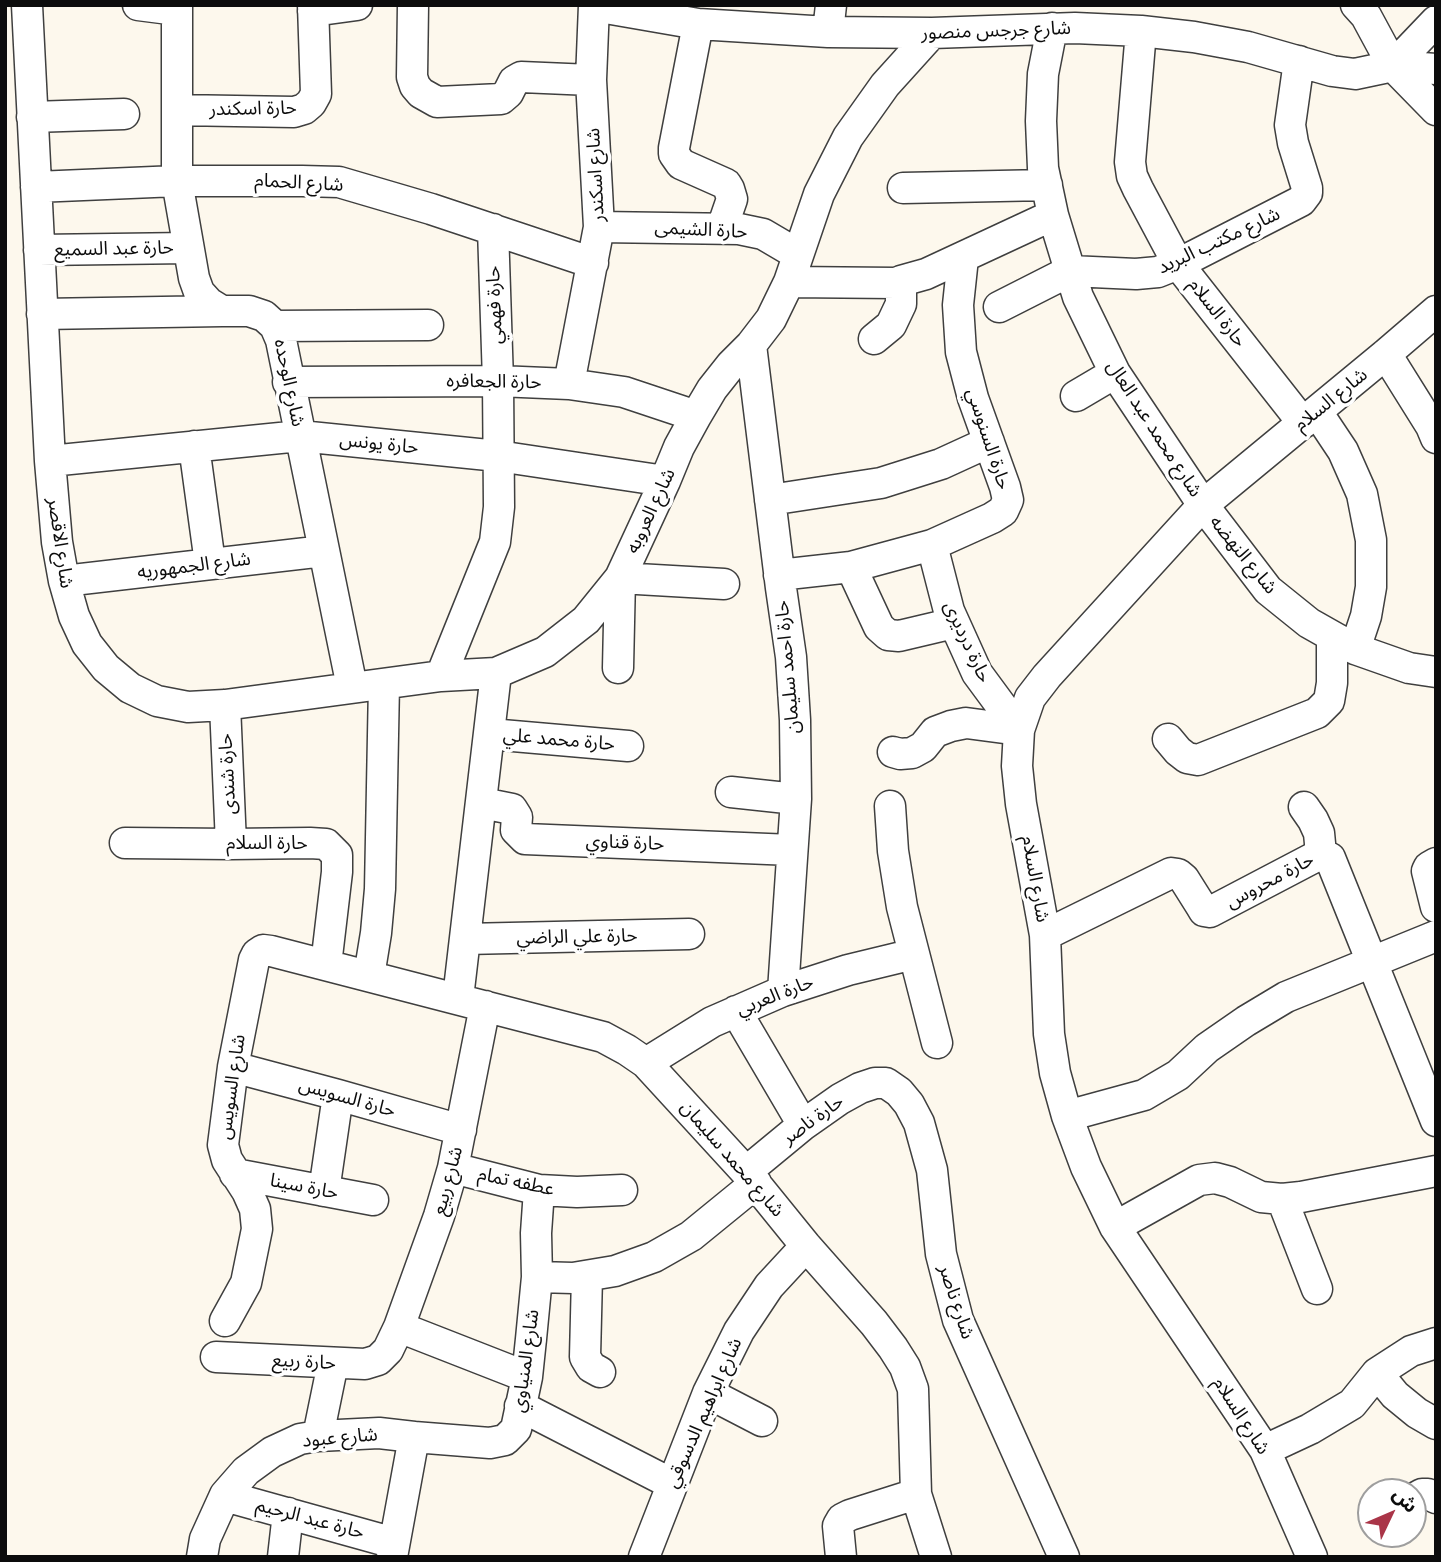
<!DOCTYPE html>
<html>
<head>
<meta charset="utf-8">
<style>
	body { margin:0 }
	#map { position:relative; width:1441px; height:1562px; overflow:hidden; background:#fdf8ed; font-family:"PT Serif","Noto Sans Arabic",serif }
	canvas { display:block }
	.frame { position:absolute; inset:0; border:7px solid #0c0c0c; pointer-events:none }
	.north { position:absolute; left:1357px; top:1478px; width:70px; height:70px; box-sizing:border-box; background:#fff; border:2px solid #9e9e9e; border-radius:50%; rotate:46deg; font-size:19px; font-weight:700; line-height:28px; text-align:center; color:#0c0c0c }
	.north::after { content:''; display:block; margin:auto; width:24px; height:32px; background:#aa3548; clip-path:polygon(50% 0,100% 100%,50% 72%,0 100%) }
</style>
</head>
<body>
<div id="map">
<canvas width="1441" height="1562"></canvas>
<div class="frame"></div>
<div class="north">ش</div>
</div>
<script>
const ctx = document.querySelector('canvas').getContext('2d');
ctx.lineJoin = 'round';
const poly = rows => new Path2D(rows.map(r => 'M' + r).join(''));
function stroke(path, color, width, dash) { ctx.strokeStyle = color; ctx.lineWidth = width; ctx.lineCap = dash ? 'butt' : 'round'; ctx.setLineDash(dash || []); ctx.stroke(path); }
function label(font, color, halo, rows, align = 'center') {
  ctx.font = font + ' "PT Serif","Noto Sans Arabic",serif'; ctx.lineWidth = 7; ctx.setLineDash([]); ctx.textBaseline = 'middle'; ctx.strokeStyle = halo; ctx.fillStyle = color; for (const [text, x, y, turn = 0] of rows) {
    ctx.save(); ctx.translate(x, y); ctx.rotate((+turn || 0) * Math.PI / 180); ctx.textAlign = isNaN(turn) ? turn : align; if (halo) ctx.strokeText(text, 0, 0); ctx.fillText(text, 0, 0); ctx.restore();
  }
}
const street = poly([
	[27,5,50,461,57,542,64,581,74,616,87,644,106,668,130,688,157,701,188,707,225,705,441,676,496,673],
	[138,5,177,10],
	[177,5,177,181,194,278,199,292,209,303,222,311,249,311,264,316,275,326,281,340,352,687],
	[413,5,412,77,415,86,421,93,437,102,501,99,508,93,514,81,521,77,591,80],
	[1356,5,1366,16,1393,66,1436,110],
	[594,6,698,24,828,32,932,33,1075,28,1141,31,1194,37,1248,47,1332,71,1355,74,1393,66,1436,69],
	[313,11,357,5],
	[698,24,674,148,674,154,681,164,726,184,729,189,732,199,722,228],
	[1052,28,1043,74,1041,121,1043,168,1053,215,1078,297,1115,373,1203,505,1268,590,1309,623,1355,649,1409,668,1436,672],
	[1141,31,1130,162,1132,176,1138,189,1178,264,1303,423],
	[828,32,831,5],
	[1393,66,1436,21],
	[177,110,294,112,304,109,311,103,316,94,313,5],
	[32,117,124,114],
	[36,187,177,181,302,181,339,182,431,209,593,263],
	[903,188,1047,185],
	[599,227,739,229,763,234,797,254],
	[39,250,188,248],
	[789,282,896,283,901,281,926,274,1053,215],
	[999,307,1070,271,1136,274,1158,272,1178,264,1301,201,1307,193,1307,188,1293,143,1290,125,1299,61],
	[42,314,222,311],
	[275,326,428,325],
	[874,339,891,325,901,304,901,281],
	[751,345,781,588,791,657,795,720,796,799,783,991],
	[1386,354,1431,426,1436,438],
	[288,382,498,381,569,384,624,392,696,416],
	[569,384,599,227,591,80,594,5],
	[1076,396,1115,373],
	[1317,412,1343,451,1362,494,1371,540,1371,587,1366,616,1355,649],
	[194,446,210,563],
	[50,461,300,436,498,456,665,481],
	[770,500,881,483,941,464,989,442],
	[932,545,949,611,977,673,1019,730],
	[851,567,879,627,888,635,899,636,954,623],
	[779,575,851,567,932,545,992,518,1003,511,1008,500,1005,487,973,398,961,352,958,305,963,258],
	[64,581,324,551],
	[618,668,620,578,724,584],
	[441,676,495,542,499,507,498,381,493,229],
	[225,705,231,844],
	[490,734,628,746],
	[1168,739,1178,751,1187,758,1198,760,1317,713,1329,701,1332,683,1332,637],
	[893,752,900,754,912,753,923,747,935,732,951,726,966,723,1019,730],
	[731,792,796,799],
	[482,803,512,809,517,817,516,830,525,839,792,850],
	[890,806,893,851,902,907,937,1043],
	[1304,807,1313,820,1319,833,1321,854],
	[125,843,231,844,310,843,326,844,337,855,337,872,326,965],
	[1436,863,1429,867,1427,871,1436,907],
	[1045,935,1171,873,1178,874,1184,879,1201,906,1204,911,1210,912,1313,858,1321,854,1330,858,1436,1121],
	[465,939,689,934],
	[369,976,376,933,380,889,384,684],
	[458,998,496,673,545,652,586,620,620,578,665,481,679,447,696,416,712,389,731,365,751,345,771,319,789,282,819,194,848,137,885,85,932,33],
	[736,1011,803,1125],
	[646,1063,712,1022,783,991,848,970,914,954],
	[233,1067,338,1095,461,1130],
	[1067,1116,1144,1095,1178,1075,1207,1048,1246,1021,1286,997,1436,936],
	[453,1168,539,1190,577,1192,622,1190],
	[746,1172,803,1125,840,1099,860,1088,875,1083,886,1083,899,1092,909,1104,919,1123,932,1170,941,1254,958,1320,1064,1557],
	[235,1174,373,1200],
	[324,1191,338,1095],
	[1282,1199,1317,1289],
	[1115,1227,1199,1180,1215,1178,1230,1182,1261,1197,1282,1199,1301,1197,1436,1171],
	[587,1276,585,1357,591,1367,600,1372],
	[537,1277,573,1278,615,1271,654,1257,691,1236,756,1183],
	[225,1321,246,1283,257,1229,255,1209,247,1191,227,1160,223,1145,233,1067,254,960,257,954,263,950,271,951,603,1037,627,1050,646,1063,746,1172,806,1246,874,1323,893,1348,905,1367,913,1389,916,1494,936,1557],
	[399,1327,527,1377],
	[216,1357,365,1364,378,1360,388,1350,399,1327,439,1216,453,1168,485,1006],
	[1377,1373,1395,1395,1417,1413,1436,1424],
	[708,1393,762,1421],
	[520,1406,672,1484],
	[318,1436,333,1363],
	[1265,1450,1310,1429,1352,1404,1377,1373,1411,1351,1436,1343],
	[225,1496,394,1543],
	[1413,1499,1422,1494,1428,1494,1436,1498],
	[202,1557,205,1539,225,1495,246,1471,272,1452,300,1439,318,1436,379,1433,414,1437],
	[283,1557,288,1513],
	[392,1557,414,1437,490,1443,505,1440,516,1429,527,1377,531,1339,537,1277,536,1233,539,1190],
	[644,1557,708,1393,739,1331,769,1286,806,1246],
	[841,1557,838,1526,842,1519,850,1515,916,1494],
	[1312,1557,1265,1450,1115,1227,1086,1167,1067,1116,1055,1073,1049,1034,1045,935,1021,804,1017,766,1019,730,1030,698,1047,676,1203,505,1386,354,1436,311]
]);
stroke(street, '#3f3f3f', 33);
stroke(street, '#fff', 30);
label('19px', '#0c0c0c', '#fff', [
	["شارع جرجس منصور",996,31,-2],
	["حارة اسكندر",253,109,-1],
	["شارع اسكندر",596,175,-93],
	["شارع الحمام",299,183,3],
	["حارة الشيمى",701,230,3],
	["شارع مكتب البريد",1219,241,-25],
	["حارة عبد السميع",114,249,-1],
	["حارة فهمي",495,305,-92],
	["حارة السلام",1217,313,52],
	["حارة الجعافره",494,382,1],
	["شارع الوحده",289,383,78],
	["شارع السلام",1331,400,-39],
	["شارع محمد عبد العال",1154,429,57],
	["حارة السنوسي",988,439,72],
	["حارة يونس",379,444,6],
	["شارع العروبه",651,511,-65],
	["شارع الاقصر",60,543,82],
	["شارع النهضه",1243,555,51],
	["شارع الجمهوريه",194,566,-7],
	["حارة درديرى",967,642,65],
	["حارة احمد سليمان",788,667,-95],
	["حارة محمد علي",559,740,5],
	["حارة شندى",228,774,-93],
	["حارة قناوي",625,843,2],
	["حارة السلام",267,844],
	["شارع السلام",1035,879,80],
	["حارة محروس",1270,881,-28],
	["حارة علي الراضي",577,937,-1],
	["حارة العربي",775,996,-21],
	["شارع السويس",232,1087,-82],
	["حارة السويس",347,1098,16],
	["حارة ناصر",813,1120,-36],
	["شارع محمد سليمان",732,1159,49],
	["شارع ربيع",448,1181,-75],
	["عطفه تمام",516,1182,12],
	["حارة سينا",304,1187,11],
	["شارع ناصر",956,1302,72],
	["شارع المنياوي",526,1361,-82],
	["حارة ربيع",304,1362,3],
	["شارع ابراهيم الدسوقي",704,1413,-66],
	["شارع السلام",1241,1416,57],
	["شارع عبود",340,1438,-5],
	["حارة عبد الرحيم",310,1519,15]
]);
</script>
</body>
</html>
